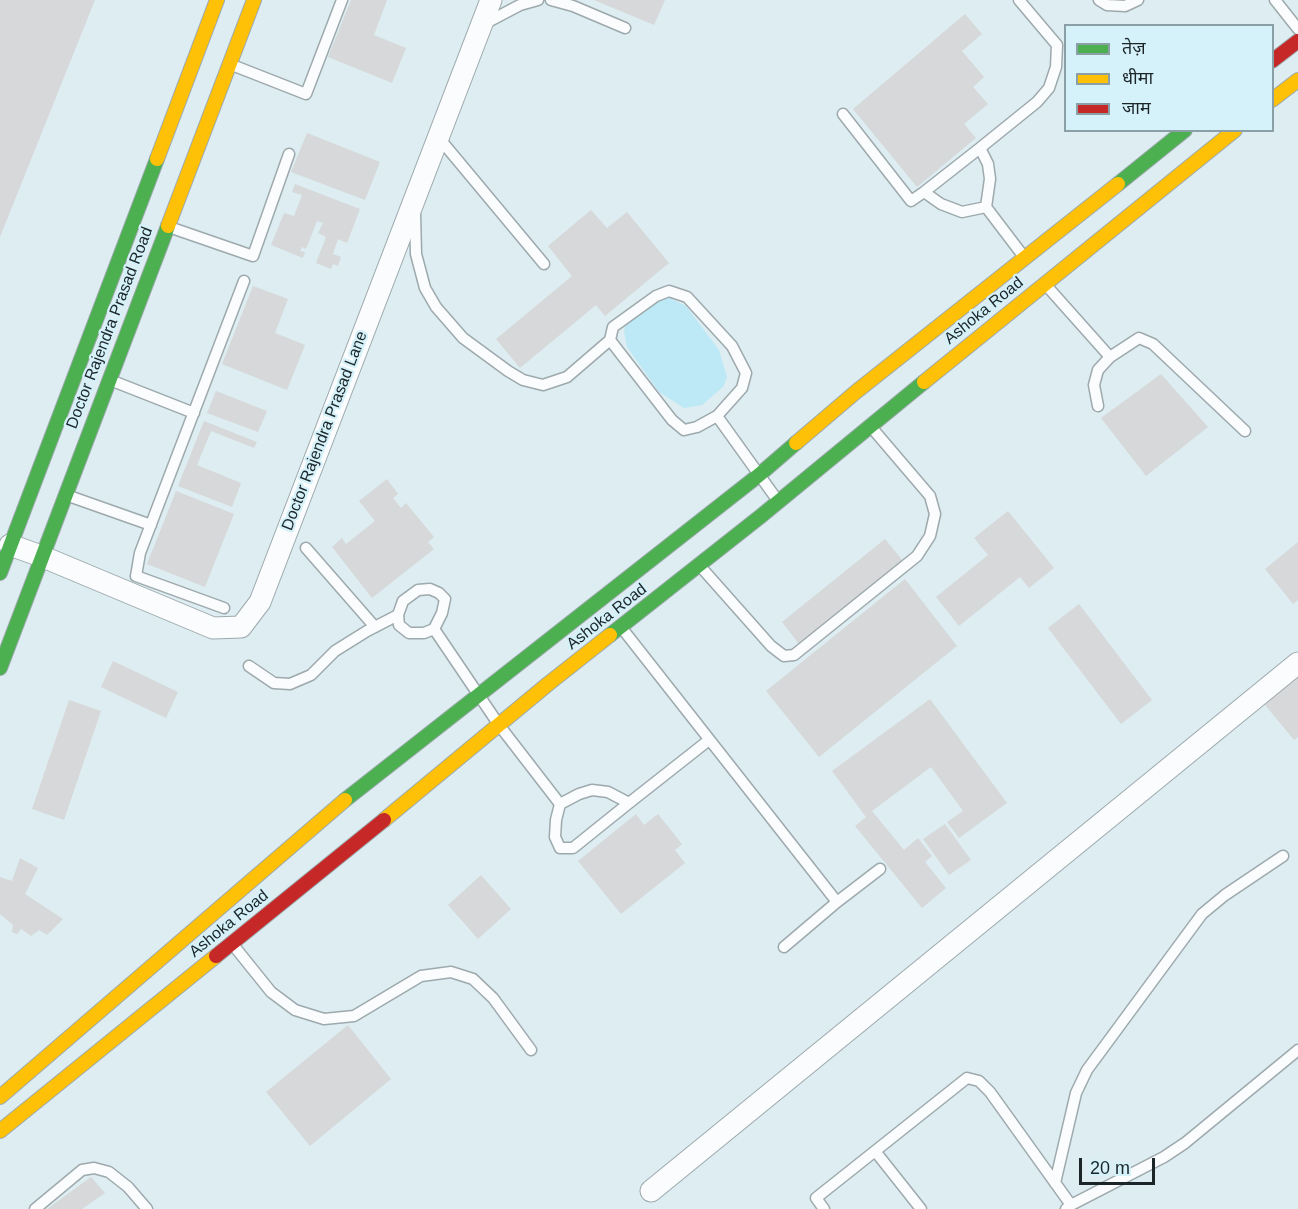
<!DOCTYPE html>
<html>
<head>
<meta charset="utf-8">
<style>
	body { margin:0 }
	#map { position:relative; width:1298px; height:1209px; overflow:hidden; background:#ddedf1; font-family:Helvetica,"Noto Sans Devanagari",sans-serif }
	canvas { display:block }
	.legend { position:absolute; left:1064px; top:24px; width:210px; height:108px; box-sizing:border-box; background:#d5f1f9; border:2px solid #8ba0a6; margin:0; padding:8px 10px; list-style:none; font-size:18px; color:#1c2629 }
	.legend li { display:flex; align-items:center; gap:12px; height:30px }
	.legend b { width:30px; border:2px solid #8ba0a6 }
	.scale { position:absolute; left:1079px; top:1158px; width:76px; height:27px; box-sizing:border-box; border:3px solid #1c2629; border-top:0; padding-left:8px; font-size:18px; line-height:21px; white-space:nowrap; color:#1c2629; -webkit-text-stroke:4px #d5f1f9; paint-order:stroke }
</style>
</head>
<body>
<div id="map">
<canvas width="1298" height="1209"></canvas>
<ul class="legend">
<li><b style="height:8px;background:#4caf50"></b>तेज़</li>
<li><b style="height:8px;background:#ffc107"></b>धीमा</li>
<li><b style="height:8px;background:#c62828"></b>जाम</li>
</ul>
<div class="scale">20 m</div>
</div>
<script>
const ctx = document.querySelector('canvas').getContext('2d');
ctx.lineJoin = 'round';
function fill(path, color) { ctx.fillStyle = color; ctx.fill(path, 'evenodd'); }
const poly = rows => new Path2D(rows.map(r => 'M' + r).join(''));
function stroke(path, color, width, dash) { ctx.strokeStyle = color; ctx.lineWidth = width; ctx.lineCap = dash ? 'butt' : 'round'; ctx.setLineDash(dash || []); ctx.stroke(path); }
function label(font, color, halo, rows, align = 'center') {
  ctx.font = font + ' Helvetica,sans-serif'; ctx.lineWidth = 4.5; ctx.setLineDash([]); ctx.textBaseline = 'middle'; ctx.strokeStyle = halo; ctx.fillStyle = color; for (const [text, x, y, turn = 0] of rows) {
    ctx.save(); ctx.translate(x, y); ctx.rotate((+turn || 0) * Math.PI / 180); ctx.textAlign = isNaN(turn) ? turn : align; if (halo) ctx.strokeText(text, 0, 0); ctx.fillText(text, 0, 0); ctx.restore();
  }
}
fill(poly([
	[657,292,686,306,719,350,727,377,724,386,702,405,684,408,659,392,627,347,624,331,627,316]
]), '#bce9f5');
fill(poly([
	[0,0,95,0,0,237],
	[351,0,387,0,374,35,406,48,392,83,328,57],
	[594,0,665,0,654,25],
	[965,14,982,34,962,51,984,77,973,87,988,104,964,124,976,138,917,187,853,109],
	[307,133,380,162,365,200,291,172],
	[295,184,360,209,347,243,338,239,333,254,341,257,338,266,333,264,331,269,316,263,326,237,318,233,323,223,317,221,306,249,302,247,300,251,305,252,303,258,271,245,284,213,294,216,302,195,292,192],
	[591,210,607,228,627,212,669,263,605,316,596,305,520,368,496,339,572,276,548,246],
	[253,286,288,299,275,333,305,345,287,390,222,364],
	[1161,374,1208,427,1146,476,1101,418],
	[216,391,267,411,258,432,207,413],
	[204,421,257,442,254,448,211,431,197,465,241,483,232,507,178,486],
	[387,479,398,494,393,498,401,508,406,503,434,537,428,542,434,549,372,598,332,547,342,538,346,544,375,521,359,501],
	[176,491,234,514,205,587,147,564],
	[1008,511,1054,568,1029,588,1020,577,959,626,936,597,988,555,974,538],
	[885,539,903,561,799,644,782,622],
	[1298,542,1298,600,1293,604,1265,569],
	[905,579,957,646,819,757,766,691],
	[1079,604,1152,700,1121,724,1048,628],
	[113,661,178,692,166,718,101,687],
	[1298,670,1298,737,1294,740,1261,700],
	[930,699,1007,803,959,838,947,822,963,811,931,767,872,811,904,850,918,838,932,856,925,862,946,888,922,908,855,826,866,817,832,771],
	[69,700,101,711,64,820,32,809],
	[636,814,644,825,658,814,682,844,675,850,685,863,621,914,578,861],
	[945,824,971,860,949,875,923,839],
	[20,858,38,868,25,894,63,919,47,935,39,930,31,936,21,929,17,934,12,932,13,925,0,914,0,877,12,881],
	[481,875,511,909,478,939,448,905],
	[348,1025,391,1079,310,1146,266,1092],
	[91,1177,105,1193,82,1209,47,1209]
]), '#d6d8d9');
const lane = poly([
	[551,0,573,6,625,28],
	[1099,0,1107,5,1125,6,1138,0],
	[1275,0,1298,29],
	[484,24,520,5,538,0],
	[232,65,306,94,342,0],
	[843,114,911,201,924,192],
	[439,138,544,264],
	[980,148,1037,102,1049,88,1056,67,1057,45,1019,0],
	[986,207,962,212,941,204,924,192,980,148,988,164,990,179,986,207,1024,257],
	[415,213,416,254,425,288,436,307,463,338,508,371,523,380,543,385,567,377,610,340],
	[169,227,253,256,289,154],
	[1045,284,1110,357,1098,370,1094,385,1098,406],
	[1110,357,1139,338,1153,344,1245,431],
	[110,380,194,413],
	[717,416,697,427,684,430,672,420,610,340,613,327,656,296,669,291,687,297,732,346,746,373,742,388,717,416,778,501],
	[66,495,151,525],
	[306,548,375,627],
	[700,566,771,646,784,656,794,655,917,556,930,536,935,514,930,496,872,428],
	[430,589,439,593,445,599,442,613,434,629,424,633,409,633,399,625,398,615,403,601,418,590,430,589],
	[224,608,136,576,140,553,244,281],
	[621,627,837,902,784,947],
	[434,629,499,725,560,804],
	[249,666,274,683,290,684,311,675,335,651,367,631,398,615],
	[629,803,608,792,592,790,579,794,560,804,556,820,555,837,560,848,573,848,629,803,709,740],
	[837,902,880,869],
	[234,946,271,992,295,1010,324,1019,354,1016,421,976,451,972,473,979,493,998,531,1050],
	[875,1151,921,1209],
	[1055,1183,1076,1093,1087,1070,1202,914,1225,895,1283,856],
	[1071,1205,1164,1157,1185,1143,1298,1050],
	[35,1209,82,1170,94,1168,109,1172,128,1187,147,1209],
	[824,1209,816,1198,967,1078,979,1081,990,1092,1071,1205,1066,1209]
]);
const street = poly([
	[10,545,41,556,213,628,241,627,260,602,491,0],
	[651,1191,1298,663]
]);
const fast = poly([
	[1118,184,1185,130],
	[0,573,157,159],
	[610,635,761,516,924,382],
	[0,668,168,226],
	[345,800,759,475,796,443]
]);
const slow = poly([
	[1272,100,1298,80],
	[157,159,217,0],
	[168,226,254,0],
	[924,382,1235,130],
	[796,443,857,391,1118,184],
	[384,820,548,684,610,635],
	[0,1097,345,800],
	[0,1131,216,956]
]);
const jam = poly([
	[1272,61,1298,41],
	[216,956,384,820]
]);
stroke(lane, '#9da9ad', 13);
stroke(street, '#9da9ad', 23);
stroke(fast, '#9da9ad', 16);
stroke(slow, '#9da9ad', 16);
stroke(jam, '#9da9ad', 16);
stroke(lane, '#fafcfd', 10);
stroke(street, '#fafcfd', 21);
stroke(fast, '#4caf50', 14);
stroke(slow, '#ffc107', 14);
stroke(jam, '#c62828', 14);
label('16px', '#1c2629', '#d5f1f9', [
	["Ashoka Road",984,311,-39],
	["Doctor Rajendra Prasad Road",110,328,-69],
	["Doctor Rajendra Prasad Lane",325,431,-69],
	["Ashoka Road",607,617,-38],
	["Ashoka Road",229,924,-39]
]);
</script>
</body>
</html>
